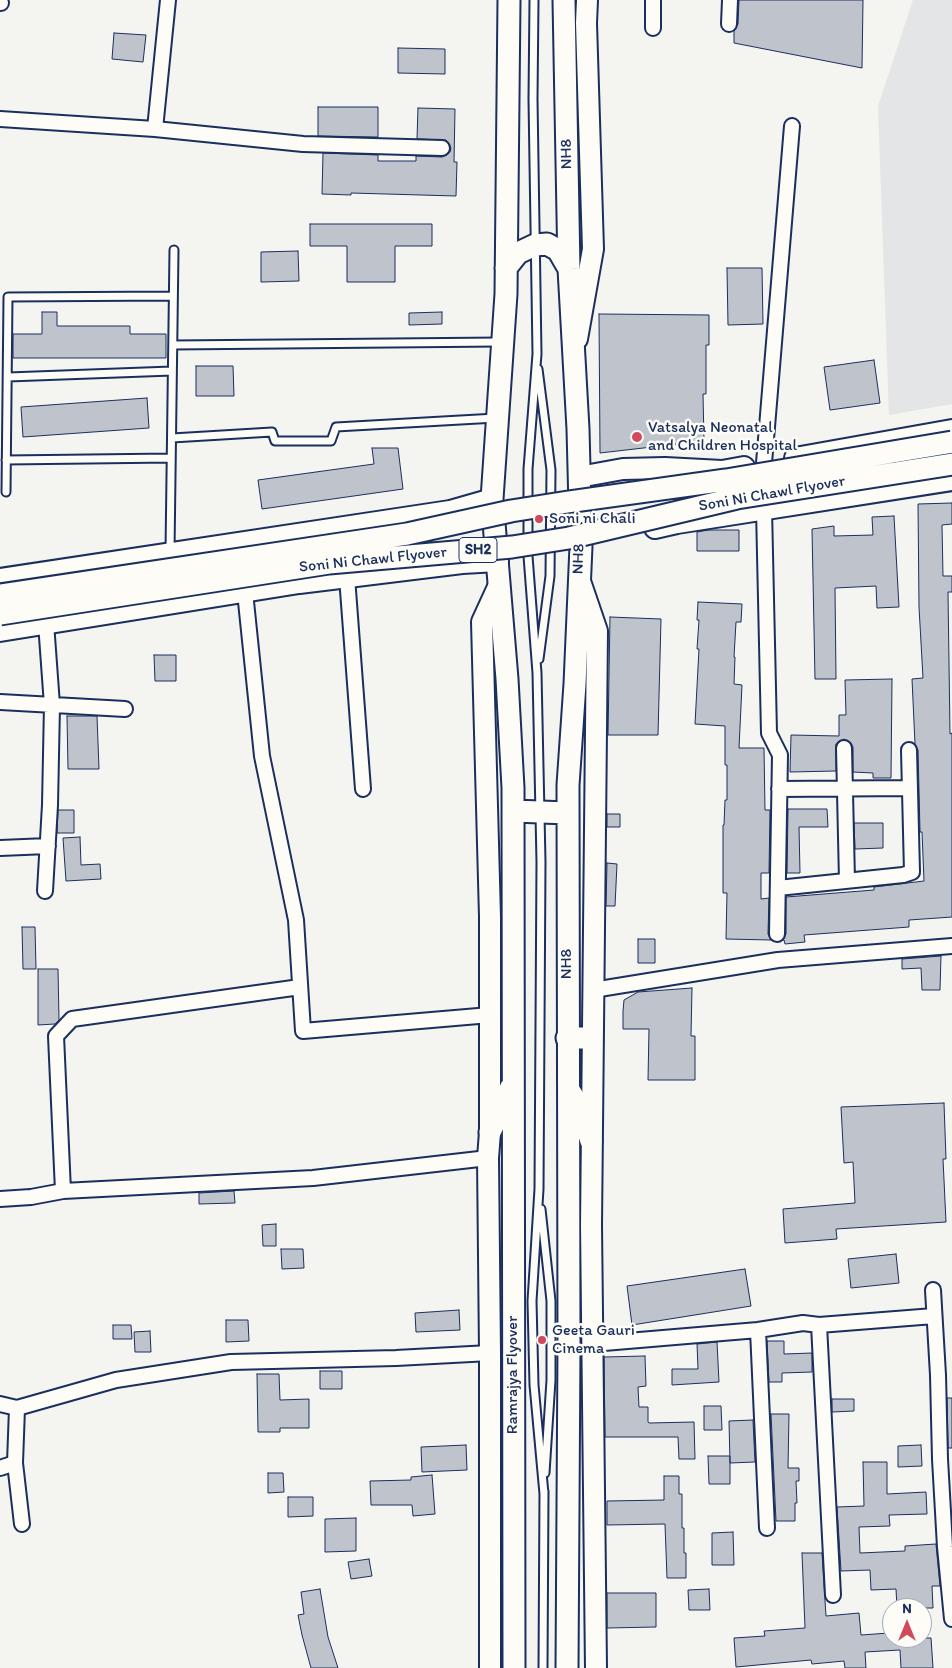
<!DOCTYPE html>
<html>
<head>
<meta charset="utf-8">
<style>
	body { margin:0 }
	#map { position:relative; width:952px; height:1668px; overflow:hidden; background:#f4f4f1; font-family:Itim,sans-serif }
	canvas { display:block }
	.north { position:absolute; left:882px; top:1598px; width:50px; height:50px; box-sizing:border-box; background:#fdfcf7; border:1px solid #a3aaba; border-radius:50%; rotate:0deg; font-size:14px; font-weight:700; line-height:20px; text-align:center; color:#1b2f5e }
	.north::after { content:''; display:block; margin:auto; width:18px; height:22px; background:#d1495b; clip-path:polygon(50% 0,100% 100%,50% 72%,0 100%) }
</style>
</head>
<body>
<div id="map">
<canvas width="952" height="1668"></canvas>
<div class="north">N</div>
</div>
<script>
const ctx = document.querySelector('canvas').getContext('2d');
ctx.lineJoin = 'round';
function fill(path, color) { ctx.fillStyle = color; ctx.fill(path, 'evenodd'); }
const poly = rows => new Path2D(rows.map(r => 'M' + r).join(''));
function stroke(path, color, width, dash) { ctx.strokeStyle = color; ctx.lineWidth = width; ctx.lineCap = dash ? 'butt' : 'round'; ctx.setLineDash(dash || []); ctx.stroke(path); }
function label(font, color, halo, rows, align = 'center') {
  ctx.font = font + ' Itim,sans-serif'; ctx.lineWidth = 5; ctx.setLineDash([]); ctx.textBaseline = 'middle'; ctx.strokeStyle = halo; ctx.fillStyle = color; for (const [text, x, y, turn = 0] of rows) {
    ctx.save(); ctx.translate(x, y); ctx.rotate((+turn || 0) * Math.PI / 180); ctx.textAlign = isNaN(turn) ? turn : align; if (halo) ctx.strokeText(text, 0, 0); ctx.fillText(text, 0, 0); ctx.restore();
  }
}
fill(poly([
	[913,0,952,0,952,404,889,415,878,106]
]), '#e4e5e6');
const building = poly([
	[739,0,863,0,862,68,734,43,734,31,738,24,739,0],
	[114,33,146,35,143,62,112,59,114,33],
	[398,48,445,49,445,74,398,73,398,48],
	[318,107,378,107,378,137,318,136,318,107],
	[418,108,455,109,454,162,457,162,456,196,351,193,351,195,322,194,323,153,378,155,378,161,416,161,416,156,442,157,447,155,450,152,451,148,446,140,417,139,418,108],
	[310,224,432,224,432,246,395,246,395,282,347,282,347,246,310,246,310,224],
	[298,251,299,281,261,282,261,252,298,251],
	[727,268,762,268,763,324,728,325,727,268],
	[42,312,57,312,57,326,130,326,130,334,166,334,166,358,13,358,13,334,42,334,42,312],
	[442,312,442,324,409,325,409,313,442,312],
	[599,314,709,315,709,345,706,345,706,394,703,394,704,441,600,453,599,314],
	[874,360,880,403,830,410,824,367,874,360],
	[196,366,233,366,234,396,196,396,196,366],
	[147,398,149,428,23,437,21,407,147,398],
	[372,448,398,448,403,489,262,509,258,480,374,464,372,448],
	[952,503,952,524,942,525,943,576,952,576,952,592,948,592,950,734,952,733,952,917,909,920,909,927,804,935,805,942,785,944,784,940,783,940,786,934,786,897,874,890,874,887,924,881,922,832,920,832,918,750,915,744,912,679,923,678,919,607,918,504,952,503],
	[894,516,899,607,877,608,876,586,835,588,836,679,815,679,812,529,834,526,834,536,873,535,872,517,894,516],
	[709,530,739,530,739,551,697,551,697,532,709,530],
	[698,602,742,604,741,622,736,622,734,657,735,657,734,684,742,685,739,748,764,748,765,810,770,810,769,873,761,873,761,899,769,898,768,934,771,940,726,939,727,893,723,893,723,825,724,825,725,800,727,800,727,765,725,765,725,726,695,724,699,649,697,649,699,620,697,620,698,602],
	[610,617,661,619,658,735,608,735,610,617],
	[154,655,176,655,176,681,155,681,154,655],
	[892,679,891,778,873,778,873,773,853,772,853,747,851,743,844,739,839,741,836,744,836,771,790,772,791,735,839,736,839,715,846,715,845,680,892,679],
	[67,716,97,716,99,769,68,769,67,716],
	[788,809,827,809,828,827,799,827,800,873,787,873,788,809],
	[58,810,74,810,74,833,57,833,58,810],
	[607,814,620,814,620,827,607,827,607,814],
	[854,823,883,823,883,848,855,849,854,823],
	[80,837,81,865,100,864,101,879,66,881,63,838,80,837],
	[607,863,617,864,615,906,606,906,607,863],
	[22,927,35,927,36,969,23,969,22,927],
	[638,939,655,939,655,963,638,963,638,939],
	[941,956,940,990,922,990,921,968,902,969,902,959,941,956],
	[38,969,58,969,59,1020,55,1024,38,1025,38,969],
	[692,988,691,1036,695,1036,695,1080,648,1080,649,1029,623,1029,623,1011,624,1000,638,992,692,988],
	[944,1103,946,1159,943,1159,946,1222,836,1229,837,1239,785,1243,783,1209,855,1203,853,1162,844,1163,841,1107,944,1103],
	[234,1191,235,1203,199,1204,199,1193,234,1191],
	[276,1224,276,1246,263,1246,262,1225,276,1224],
	[281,1249,303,1249,304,1268,282,1269,281,1249],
	[896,1254,899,1283,851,1288,848,1259,896,1254],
	[745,1269,751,1306,632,1325,627,1286,745,1269],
	[459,1310,460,1330,416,1332,415,1313,459,1310],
	[226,1320,248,1320,249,1341,226,1342,226,1320],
	[113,1325,131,1325,132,1339,113,1339,113,1325],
	[150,1331,151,1352,135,1352,134,1332,150,1331],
	[767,1341,784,1341,784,1354,812,1353,812,1372,782,1373,782,1382,769,1382,767,1341],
	[717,1342,719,1382,672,1385,672,1369,698,1369,697,1344,717,1342],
	[645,1356,646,1386,638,1387,639,1407,648,1407,648,1422,649,1423,694,1422,695,1459,679,1459,678,1437,605,1437,604,1357,645,1356],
	[320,1371,342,1371,342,1389,320,1389,320,1371],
	[257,1374,279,1374,280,1400,309,1399,309,1428,280,1428,280,1432,258,1432,257,1374],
	[947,1398,952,1398,952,1448,948,1448,947,1398],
	[832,1399,854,1399,854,1411,832,1412,832,1399],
	[704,1406,721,1406,722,1430,704,1430,704,1406],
	[771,1414,789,1414,788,1468,799,1468,799,1481,796,1481,797,1503,795,1503,795,1521,776,1521,771,1414],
	[753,1420,755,1462,730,1463,729,1421,753,1420],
	[466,1445,467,1470,422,1472,421,1447,466,1445],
	[921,1445,922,1466,898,1467,898,1446,921,1445],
	[708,1456,730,1456,730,1484,709,1484,708,1456],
	[863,1462,887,1462,887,1494,926,1492,927,1514,889,1515,890,1526,859,1527,860,1553,905,1551,905,1546,936,1544,940,1586,932,1586,933,1608,897,1608,896,1589,871,1590,870,1570,841,1571,837,1507,864,1506,863,1462],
	[268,1473,283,1473,284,1492,268,1493,268,1473],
	[432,1475,435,1514,413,1516,412,1505,371,1505,370,1481,411,1480,411,1477,432,1475],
	[664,1476,679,1476,679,1494,682,1494,682,1528,684,1528,684,1553,686,1553,686,1578,667,1578,665,1524,607,1525,607,1501,664,1500,664,1476],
	[288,1497,313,1497,313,1516,288,1517,288,1497],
	[356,1518,356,1551,325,1552,325,1519,356,1518],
	[733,1532,734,1565,712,1565,712,1533,733,1532],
	[802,1553,822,1553,826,1616,859,1613,861,1635,889,1633,889,1638,931,1638,933,1668,901,1668,900,1650,865,1652,866,1668,845,1668,844,1661,812,1664,811,1660,736,1667,734,1638,765,1636,764,1631,805,1628,802,1553],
	[369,1559,372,1576,351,1579,348,1562,369,1559],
	[320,1589,328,1637,338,1668,311,1668,302,1635,298,1615,304,1614,301,1592,320,1589],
	[709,1589,710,1610,689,1610,688,1590,709,1589],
	[607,1593,656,1593,656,1627,607,1628,607,1593]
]);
fill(building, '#bfc3cc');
stroke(building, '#1b2f5e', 1);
const lane = poly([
	[534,0,533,99,537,354,528,469,528,556,537,673,541,862,539,1189,532,1301,534,1385,544,1494],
	[173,345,500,342],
	[538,369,551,470,550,576,539,659],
	[8,377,172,371],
	[172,438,272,432,275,441,331,441,336,427,496,418],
	[6,460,171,458],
	[6,492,8,297,173,296],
	[170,551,174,250],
	[541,1209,551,1301,551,1380,545,1473],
	[543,1668,544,1491]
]);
const street = poly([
	[0,3,1,3],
	[729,24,730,0],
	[653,28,653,0],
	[0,119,155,129,303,144,442,148],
	[155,129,168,0],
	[764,463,792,126],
	[764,509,769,733,780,755,777,934],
	[347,577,363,789],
	[245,592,262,756,296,920,303,1031,490,1015],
	[0,702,125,709],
	[844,748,847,881],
	[779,789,910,788],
	[0,848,48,846],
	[778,888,903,875,912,872,909,750],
	[45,891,50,805,52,705,46,623],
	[593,990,778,960,952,946],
	[63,1191,56,1036,72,1019,300,987],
	[0,1199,31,1197,63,1191,313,1178,488,1158],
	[933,1290,938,1375,940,1459,945,1547,952,1619],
	[819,1325,833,1595],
	[758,1330,767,1528],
	[592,1344,758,1330,803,1323,819,1325,934,1316],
	[0,1404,17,1408,116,1380,231,1362,396,1358,490,1353],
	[17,1408,15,1463,22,1524],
	[0,1468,15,1463]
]);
const secondary = poly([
	[577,339,593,249,586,23,587,0],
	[795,458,952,430],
	[579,477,623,469,665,468,722,471,744,467],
	[655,528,677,523,952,480],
	[0,579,450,511,492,499],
	[581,584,597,631,591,1225,596,1668],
	[0,631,299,583,462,563,498,561],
	[490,1668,490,1353,488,1158,490,1132,490,917,482,622,499,585]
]);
const primary = poly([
	[509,0,506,294,492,499,507,679,513,788,514,1668],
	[564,0,569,269,578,429,581,546,575,684,568,785,569,1345,567,1668],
	[506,268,518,253,535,245,547,244,558,250,569,269],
	[513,811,568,813],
	[567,1038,591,1038],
	[569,1090,581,1109,591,1141],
	[490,1132,511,1087]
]);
stroke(lane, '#1b2f5e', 11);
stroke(street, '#1b2f5e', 18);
stroke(secondary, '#1b2f5e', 24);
stroke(primary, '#1b2f5e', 25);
stroke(lane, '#fdfcf7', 7);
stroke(street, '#fdfcf7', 14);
stroke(secondary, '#fdfcf7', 20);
stroke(primary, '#fdfcf7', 21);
const primaryBridge = poly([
	[0,595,407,534,511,511,568,502,726,480,952,442],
	[0,614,329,563,512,547,569,538,737,498,952,464]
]);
stroke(primaryBridge, '#1b2f5e', 25, []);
stroke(primaryBridge, '#fdfcf7', 21);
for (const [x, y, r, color] of [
	[637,437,6,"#d1495b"],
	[539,519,5,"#d1495b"],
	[542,1340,5,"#d1495b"]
]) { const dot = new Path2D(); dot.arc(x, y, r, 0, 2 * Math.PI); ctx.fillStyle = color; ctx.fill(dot); stroke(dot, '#fdfcf7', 2); }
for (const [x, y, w] of [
	[478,550,38]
]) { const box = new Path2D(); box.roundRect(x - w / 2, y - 12.5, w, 25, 4); ctx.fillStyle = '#fdfcf7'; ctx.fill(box); stroke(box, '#1b2f5e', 1); }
label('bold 15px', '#1b2f5e', null, [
	["SH2",478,550]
]);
label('16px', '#1b2f5e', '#fdfcf7', [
	["NH8",567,154,-91],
	["Soni Ni Chawl Flyover",772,494,-10],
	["NH8",579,559,-88],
	["Soni Ni Chawl Flyover",373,560,-6],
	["NH8",567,964,-90],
	["Ramrajya Flyover",513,1375,-90]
]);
label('16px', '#1b2f5e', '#fdfcf7', [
	["Vatsalya Neonatal",648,428],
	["and Children Hospital",648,446],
	["Soni ni Chali",549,519],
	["Geeta Gauri",552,1331],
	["Cinema",552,1349]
], 'left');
</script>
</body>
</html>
